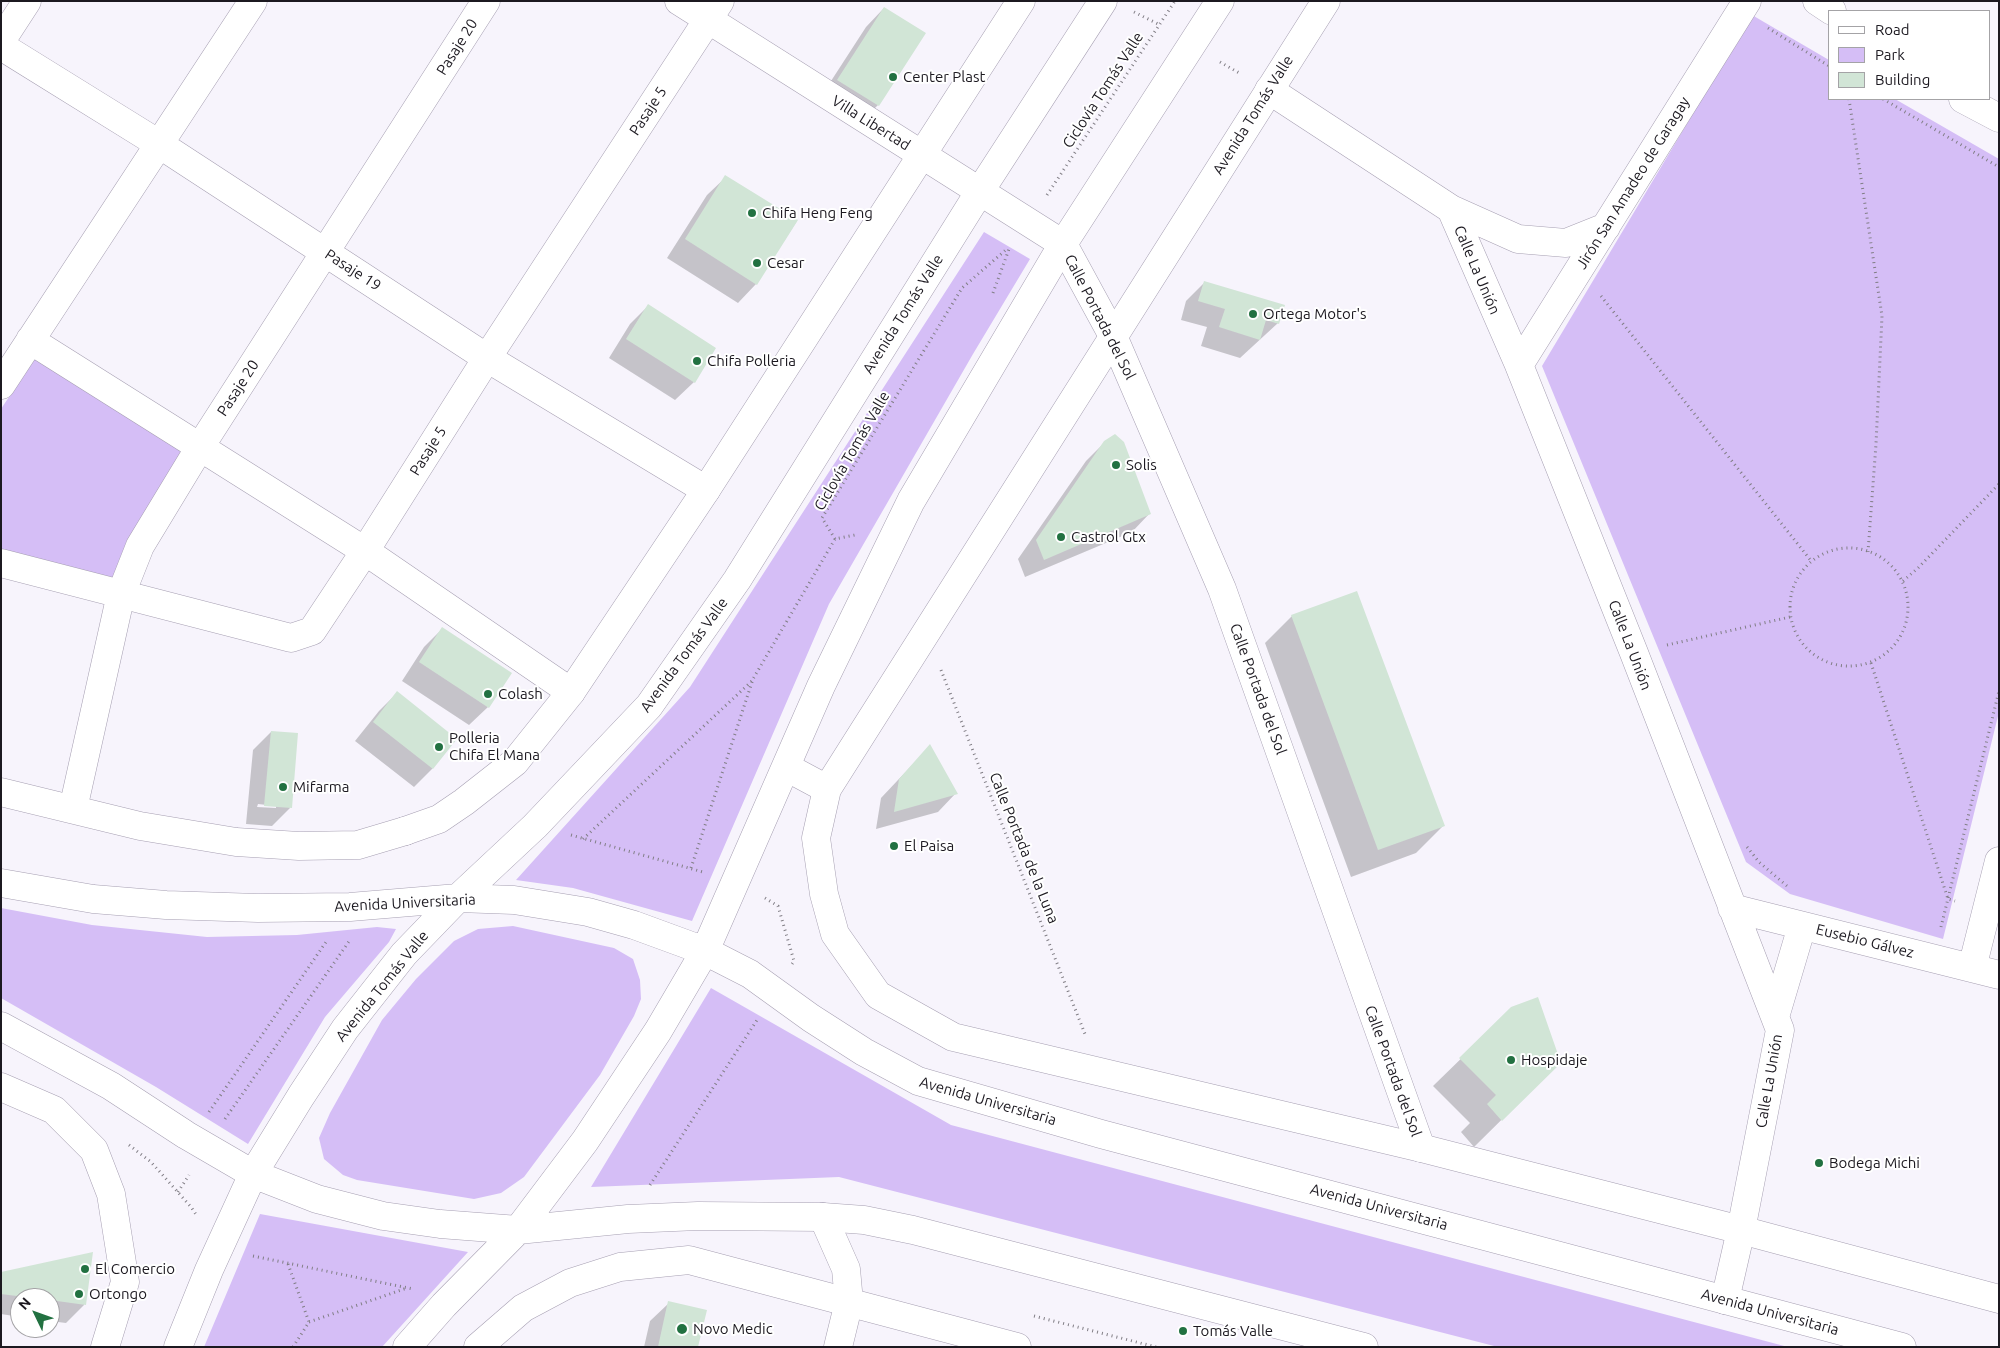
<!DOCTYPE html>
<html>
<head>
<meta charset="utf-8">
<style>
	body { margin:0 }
	#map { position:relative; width:2000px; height:1348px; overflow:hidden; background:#f7f4fc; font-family:Ubuntu,sans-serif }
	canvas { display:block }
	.frame { position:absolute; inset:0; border:2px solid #1c1920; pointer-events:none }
	.legend { position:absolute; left:1828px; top:10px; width:162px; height:90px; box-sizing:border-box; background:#fff; border:1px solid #a4a3a6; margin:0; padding:6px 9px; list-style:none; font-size:15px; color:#1c1920 }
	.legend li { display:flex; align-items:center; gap:10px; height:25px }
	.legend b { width:25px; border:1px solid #a4a3a6 }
	.north { position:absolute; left:10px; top:1288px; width:50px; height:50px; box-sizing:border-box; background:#fff; border:1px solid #a4a3a6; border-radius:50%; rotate:312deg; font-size:14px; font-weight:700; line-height:20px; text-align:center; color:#1c1920 }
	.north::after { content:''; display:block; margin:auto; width:18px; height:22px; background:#227141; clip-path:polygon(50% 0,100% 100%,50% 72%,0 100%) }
</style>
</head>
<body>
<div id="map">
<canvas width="2000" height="1348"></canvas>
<div class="frame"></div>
<ul class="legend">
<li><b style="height:6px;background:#fff"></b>Road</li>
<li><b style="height:14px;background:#d5bef6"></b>Park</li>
<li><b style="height:14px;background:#d1e5d6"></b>Building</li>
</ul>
<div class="north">N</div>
</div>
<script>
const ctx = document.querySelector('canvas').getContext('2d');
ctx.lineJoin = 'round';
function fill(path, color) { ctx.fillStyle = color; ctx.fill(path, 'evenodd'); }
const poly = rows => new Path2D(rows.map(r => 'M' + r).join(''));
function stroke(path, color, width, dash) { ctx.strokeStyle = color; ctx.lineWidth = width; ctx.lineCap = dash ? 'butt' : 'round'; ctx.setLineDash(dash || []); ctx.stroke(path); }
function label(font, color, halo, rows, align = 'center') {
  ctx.font = font + ' Ubuntu,sans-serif'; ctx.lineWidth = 4; ctx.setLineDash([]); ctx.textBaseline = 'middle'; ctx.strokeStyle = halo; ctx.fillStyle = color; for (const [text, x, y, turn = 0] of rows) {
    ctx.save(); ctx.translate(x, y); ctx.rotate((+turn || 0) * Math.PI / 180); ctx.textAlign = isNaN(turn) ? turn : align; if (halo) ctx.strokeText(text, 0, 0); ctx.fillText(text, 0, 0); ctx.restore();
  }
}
fill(poly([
	[1752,15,1829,60,1829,99,1895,99,1999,159,1999,712,1943,939,1790,894,1746,862,1542,366],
	[984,232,1030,259,973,354,829,604,692,921,573,888,516,880,690,687],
	[36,356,185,451,114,582,1,551,1,409],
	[1,908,92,925,207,937,297,935,377,927,396,929,389,942,325,1017,248,1144,156,1087,1,998],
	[513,926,614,948,633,959,640,980,641,999,634,1016,600,1075,524,1177,501,1193,474,1199,357,1180,343,1175,324,1159,319,1138,330,1113,382,1020,416,979,454,941,478,929],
	[711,988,951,1125,1788,1347,1498,1347,839,1177,591,1187],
	[260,1214,468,1252,382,1347,204,1347]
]), '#d5bef6');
fill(poly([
	[884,8,878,105,860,123,820,98,866,27],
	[726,177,797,221,756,284,738,303,667,258,707,195],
	[1205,282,1278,323,1240,358,1201,346,1207,327,1181,320,1186,301],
	[648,306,694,382,675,400,609,358,630,324],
	[1105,442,1150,513,1132,532,1025,577,1018,559,1086,461],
	[1292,616,1443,826,1416,853,1351,877,1265,643],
	[442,629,488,707,469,725,402,681,424,647],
	[397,693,455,739,432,769,414,787,355,741,379,711],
	[271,732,290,808,272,826,246,824,253,750],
	[258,804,276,806,276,808,257,807],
	[930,746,956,793,938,812,876,829,881,798],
	[1512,1009,1559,1063,1474,1147,1461,1132,1470,1123,1433,1086],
	[92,1253,84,1305,66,1323,50,1321,50,1298,20,1298,20,1317,1,1314,1,1273],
	[669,1303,697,1347,644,1347,650,1321]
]), '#0003');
fill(poly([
	[884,7,926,33,879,106,837,80],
	[725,175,798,220,757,285,685,239],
	[1204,281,1285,305,1279,324,1266,320,1260,340,1219,327,1225,309,1198,301],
	[648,304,716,348,695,383,626,339],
	[1115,434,1124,442,1151,514,1044,560,1036,540,1104,441],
	[1357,591,1445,826,1378,850,1291,615],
	[442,627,512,673,489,708,419,662],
	[397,691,457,739,433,769,373,722],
	[271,731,298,733,292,808,264,806],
	[930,744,958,794,894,812,899,779],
	[1538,997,1561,1063,1502,1121,1487,1104,1496,1095,1459,1058,1511,1007],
	[93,1252,86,1305,50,1300,50,1298,33,1298,1,1294,1,1272],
	[668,1301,707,1310,698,1347,658,1347]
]), '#d1e5d6');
const minor = poly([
	[679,1,1063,244,1113,336,1222,589,1421,1148],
	[1817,1,1832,11],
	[1,41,27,1],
	[1,46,159,144,487,358,706,490],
	[1269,90,1451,209,1519,365,1634,653,1775,1017,1780,1030,1741,1230,1725,1300],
	[1963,99,1999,118],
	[1451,209,1518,239,1566,243,1606,227],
	[30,340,365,551,571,692],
	[1519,365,1747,1],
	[1,385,253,1],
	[1,563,291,638,312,631,365,551,487,358,720,1],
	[1,792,140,826,236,842,299,846,358,845,405,831],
	[73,809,121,594,140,546,200,447,486,1],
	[1732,908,1999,975],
	[1972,968,1999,861],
	[1775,1017,1802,926],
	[1,1087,54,1110,94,1150,111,1194,125,1282,105,1347],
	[823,1217,846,1269,849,1302,838,1347]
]);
const major = poly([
	[1326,1,827,789,816,838,824,894,835,934,878,995,953,1037,1421,1148,1741,1230,1999,1299],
	[786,767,827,789],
	[405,831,439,819,464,802,515,762,571,692,706,490,1021,1],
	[1,883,93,899,166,905,258,908,350,907,458,898,514,900,588,912,634,925,705,951,750,974,811,1018,864,1052,918,1081,1101,1134,1902,1347],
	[1,1026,111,1086,186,1135,253,1174,317,1199,383,1216,440,1224,518,1230,628,1219,698,1216,823,1217,864,1220,913,1230,1364,1347],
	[178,1347,209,1270,253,1174,301,1096,345,1029,404,954,458,898,535,826,649,706,737,580,980,191,1103,1],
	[407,1347,444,1305,518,1230,585,1141,658,1031,705,951,821,686,911,501,1063,244,1220,1],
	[478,1347,523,1308,570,1283,620,1267,689,1260,1017,1347]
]);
stroke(minor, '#a69fb2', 29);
stroke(major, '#a69fb2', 29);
stroke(poly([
	[1134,12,1160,25],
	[1768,28,1829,66],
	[1220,62,1241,74],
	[1849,99,1882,316,1876,444,1868,552],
	[1883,99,1999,167],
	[1047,195,1175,1],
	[993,293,1009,249],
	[1601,296,1812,562],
	[835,539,822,518,962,288,1008,248],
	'1790 607a59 59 0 1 1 118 0a59 59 0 1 1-118 0Z',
	[1903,581,1918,568,1999,484],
	[1667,645,1790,617],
	[1871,663,1948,899,1955,901],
	[941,670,1085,1034],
	[571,835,703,872],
	[583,839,753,680],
	[1747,847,1759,862,1787,886],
	[691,868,753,679,835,539,855,535,856,533],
	[765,898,778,906,794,961,792,964],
	[1941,927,1999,691],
	[209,1112,326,942],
	[225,1119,350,940],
	[129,1145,151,1162,191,1207,197,1216],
	[650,1185,757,1020],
	[178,1192,189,1175],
	[253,1256,413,1289],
	[288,1264,309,1322],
	[1034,1316,1156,1347],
	[309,1322,407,1288],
	[293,1347,309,1322]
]), '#817e85', 3, [1, 4]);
stroke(minor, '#fff', 28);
stroke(major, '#fff', 28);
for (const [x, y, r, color] of [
	[893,77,5,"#227141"],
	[752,213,5,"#227141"],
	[757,263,5,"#227141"],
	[1253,314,5,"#227141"],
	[697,361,5,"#227141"],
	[1116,465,5,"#227141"],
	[1061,537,5,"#227141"],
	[488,694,5,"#227141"],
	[439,747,5,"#227141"],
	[283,787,5,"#227141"],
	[894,846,5,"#227141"],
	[1511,1060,5,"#227141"],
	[1819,1163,5,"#227141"],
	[85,1269,5,"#227141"],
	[79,1294,5,"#227141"],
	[682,1329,6,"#227141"],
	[1183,1331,5,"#227141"]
]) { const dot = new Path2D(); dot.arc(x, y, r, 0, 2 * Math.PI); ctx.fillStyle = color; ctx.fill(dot); stroke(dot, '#fff', 2); }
label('15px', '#1c1920', '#fff', [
	["Pasaje 20",457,47,-58],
	["Ciclovía Tomás Valle",1103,90,-57],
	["Pasaje 5",648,111,-57],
	["Avenida Tomás Valle",1253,115,-58],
	["Villa Libertad",871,123,32],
	["Jirón San Amadeo de Garagay",1633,183,-58],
	["Pasaje 19",353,270,33],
	["Calle La Unión",1477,270,67],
	["Avenida Tomás Valle",903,314,-58],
	["Calle Portada del Sol",1100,317,63],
	["Pasaje 20",238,388,-57],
	["Pasaje 5",428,451,-58],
	["Ciclovía Tomás Valle",852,451,-60],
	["Calle La Unión",1630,645,69],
	["Avenida Tomás Valle",684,655,-54],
	["Calle Portada del Sol",1258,689,70],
	["Calle Portada de la Luna",1024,848,68],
	["Avenida Universitaria",405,903,-3],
	["Eusebio Gálvez",1865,941,14],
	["Avenida Tomás Valle",382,986,-51],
	["Calle Portada del Sol",1393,1071,70],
	["Calle La Unión",1769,1081,-80],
	["Avenida Universitaria",988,1101,16],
	["Avenida Universitaria",1379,1207,15],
	["Avenida Universitaria",1770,1312,15]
]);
label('15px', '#1c1920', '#fff', [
	["Center Plast",903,77],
	["Chifa Heng Feng",762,213],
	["Cesar",767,263],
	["Ortega Motor's",1263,314],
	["Chifa Polleria",707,361],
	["Solis",1126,465],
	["Castrol Gtx",1071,537],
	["Colash",498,694],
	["Polleria",449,738],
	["Chifa El Mana",449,755],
	["Mifarma",293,787],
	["El Paisa",904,846],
	["Hospidaje",1521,1060],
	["Bodega Michi",1829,1163],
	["El Comercio",95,1269],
	["Ortongo",89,1294],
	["Novo Medic",693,1329],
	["Tomás Valle",1193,1331]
], 'left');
</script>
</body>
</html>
